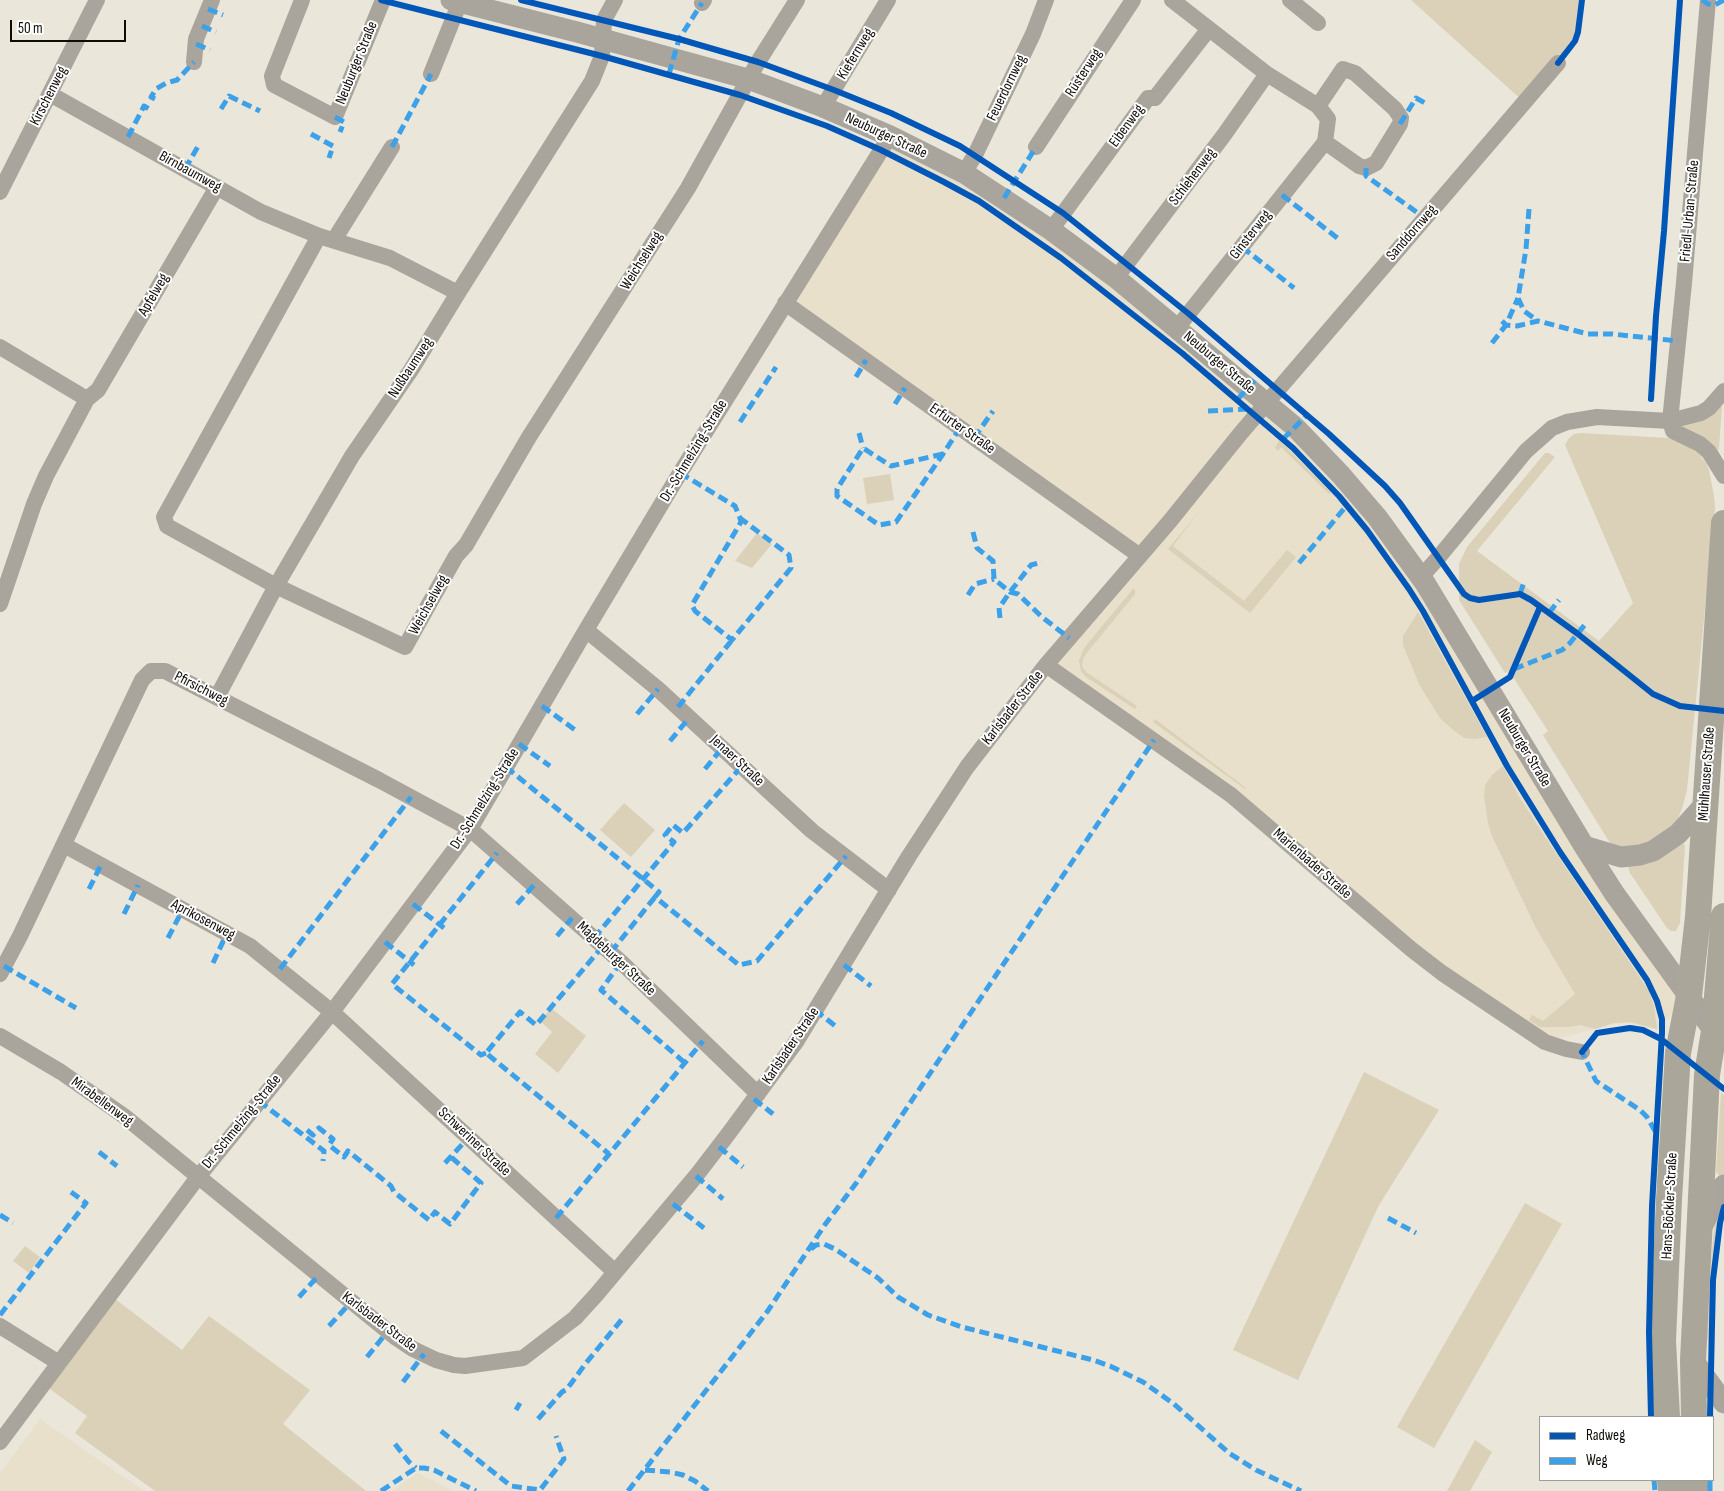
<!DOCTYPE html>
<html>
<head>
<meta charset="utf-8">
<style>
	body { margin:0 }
	#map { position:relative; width:1724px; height:1491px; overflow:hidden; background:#eae6da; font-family:"Sofia Sans Condensed",sans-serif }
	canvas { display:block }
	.legend { position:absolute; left:1539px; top:1416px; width:175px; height:65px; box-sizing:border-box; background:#fff; border:1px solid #9f9e9b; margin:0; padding:6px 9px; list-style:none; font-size:15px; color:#0f0c06 }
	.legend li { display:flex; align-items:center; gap:10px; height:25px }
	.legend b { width:25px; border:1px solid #9f9e9b }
	.scale { position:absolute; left:10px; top:20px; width:116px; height:22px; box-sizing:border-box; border:2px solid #0f0c06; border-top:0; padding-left:6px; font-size:15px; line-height:18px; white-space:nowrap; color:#0f0c06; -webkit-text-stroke:4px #fff; paint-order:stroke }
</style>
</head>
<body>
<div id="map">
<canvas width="1724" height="1491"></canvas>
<ul class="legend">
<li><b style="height:6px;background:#0057b8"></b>Radweg</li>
<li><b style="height:6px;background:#3da1e9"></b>Weg</li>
</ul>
<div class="scale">50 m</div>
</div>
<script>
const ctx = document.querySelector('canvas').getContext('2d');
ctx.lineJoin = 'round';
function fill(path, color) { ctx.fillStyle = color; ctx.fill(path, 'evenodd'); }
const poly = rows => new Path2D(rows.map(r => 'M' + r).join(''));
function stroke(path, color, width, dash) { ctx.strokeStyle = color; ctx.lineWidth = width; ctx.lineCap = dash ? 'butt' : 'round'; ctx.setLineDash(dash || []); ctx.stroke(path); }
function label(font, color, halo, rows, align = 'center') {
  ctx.font = font + ' "Sofia Sans Condensed",sans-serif'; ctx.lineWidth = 4; ctx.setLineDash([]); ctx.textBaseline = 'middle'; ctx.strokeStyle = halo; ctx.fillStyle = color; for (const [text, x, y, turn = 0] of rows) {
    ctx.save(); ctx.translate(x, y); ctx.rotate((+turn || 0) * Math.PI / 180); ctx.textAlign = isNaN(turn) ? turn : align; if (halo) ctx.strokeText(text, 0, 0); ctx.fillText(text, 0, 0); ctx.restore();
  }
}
fill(poly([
	[890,136,1004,198,1341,475,1689,996,1658,1030,1630,1023,1614,1024,1545,1042,1442,973,1231,795,1046,665,1140,556,785,303],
	[40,1419,115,1471,145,1491,0,1491,0,1473],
	[418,1473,453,1491,391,1491]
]), '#e8e0cb');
fill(poly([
	[1411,0,1582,0,1581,12,1578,32,1575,41,1524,102],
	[1722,406,1719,448,1718,451,1676,424],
	[1581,433,1670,438,1695,449,1706,463,1709,470,1714,496,1715,508,1687,790,1682,809,1675,825,1652,844,1624,849,1610,843,1543,735,1548,731,1509,671,1505,673,1459,600,1459,564,1467,547,1545,453,1549,453,1555,457,1477,551,1599,641,1633,603,1565,445,1569,438,1574,434],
	[1279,440,1331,492,1329,494,1281,447,1278,451,1275,448],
	[890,474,894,500,867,504,863,478],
	[1198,513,1173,546,1244,601,1287,550,1296,557,1250,613,1168,549],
	[757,533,772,544,752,568,735,561],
	[1133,589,1135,589,1135,594,1086,654,1083,660,1082,666,1086,672,1137,706,1135,709,1086,677,1081,671,1079,661,1084,648],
	[1418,612,1487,737,1475,739,1464,738,1452,729,1440,718,1420,686,1403,645,1403,636],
	[1155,719,1246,788,1245,789,1153,722],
	[1503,766,1520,798,1545,837,1649,991,1654,1007,1657,1029,1630,1022,1614,1023,1595,1029,1580,1025,1569,1027,1539,1027,1529,1020,1532,1015,1543,1021,1575,994,1536,928,1492,836,1488,823,1484,796,1485,785,1493,774],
	[624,803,655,830,631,857,600,830],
	[1683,843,1685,846,1680,923,1676,931,1671,931,1667,928,1630,873,1627,864],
	[551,1008,586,1036,558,1073,535,1054,552,1032,540,1021],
	[1364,1072,1439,1110,1379,1205,1298,1380,1233,1350],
	[1721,1092,1724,1096,1724,1174,1720,1176,1716,1172],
	[1525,1203,1562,1224,1434,1448,1397,1427],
	[1717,1210,1720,1210,1716,1234,1709,1356,1707,1332,1713,1237],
	[25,1246,40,1257,29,1273,13,1261],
	[110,1295,182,1350,209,1316,310,1390,283,1424,366,1491,155,1491,75,1433,87,1416,43,1384],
	[1475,1440,1492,1452,1470,1491,1447,1491]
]), '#dbd1b8');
stroke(poly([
	[302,0,272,76,274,85,335,117,383,0],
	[1172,0,1267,74,1318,106,1328,119,1325,142,1177,328],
	[1290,0,1318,23],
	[1708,0,1684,283,1670,421,1673,431,1700,444,1709,452,1724,476],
	[702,3,704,0],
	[194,62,196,39,212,0],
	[431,74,460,2],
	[50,94,261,212,319,236,390,258,458,293],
	[1318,106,1343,69,1355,73,1395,109,1401,118,1400,124,1376,163,1366,168,1359,166,1325,142],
	[823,107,888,0],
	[1036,147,1133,0],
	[964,173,975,155,1033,34,1046,0],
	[0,192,97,0],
	[1051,230,1148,98,1155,98,1208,30],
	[319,236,164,517,167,526,276,586,405,647,456,556,466,545,529,437,688,188,758,62,797,0],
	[334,240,392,147],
	[1116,278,1224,135,1267,74],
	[785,303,1140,556],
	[0,347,87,399],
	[1421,577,1438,558,1526,451,1552,428,1567,422,1597,417,1670,421,1701,413,1709,408,1724,391],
	[0,604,34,504,46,476,87,399,98,390,217,187],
	[586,630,658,689,812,831,889,890],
	[1046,665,1231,795,1411,949,1442,973,1545,1042,1566,1049,1582,1052],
	[217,697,276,586,352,456,411,370,458,293,592,81,602,56,604,20,615,0],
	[64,845,250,946,332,1012,615,1272],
	[0,974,20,936,142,680,151,671,165,671,379,780,470,829,621,962,758,1094],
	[0,1036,61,1072,124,1116,395,1337,413,1349,436,1360,454,1365,465,1366,523,1358,575,1318,596,1295,696,1176,729,1133,796,1042,909,856,967,767,1046,665,1170,521,1240,434,1558,63],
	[0,1326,59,1363],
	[0,1442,198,1177,332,1012,470,829,586,630,680,473,890,136]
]), '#a9a59c', 16);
stroke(poly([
	[451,0,577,32,748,79,823,107,890,136,964,173,1051,230,1116,278,1295,427,1341,475,1377,517,1425,583,1584,846,1614,893,1719,1038],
	[1584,846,1621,857,1640,855,1653,851,1678,834,1705,804],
	[1702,1227,1720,1190,1724,1185],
	[1693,1360,1724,1403]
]), '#a9a59c', 21);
stroke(poly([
	[1667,1417,1663,1341,1669,1199,1678,1053,1689,996,1698,917,1724,523],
	[1694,1417,1693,1360,1707,1075,1714,1031,1724,916],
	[1670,1480,1671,1491],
	[1696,1480,1696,1491]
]), '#aaa69a', 26);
stroke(poly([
	[1702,0,1708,4,1715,5,1724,0],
	[208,9,223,15],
	[202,26,216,32],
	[196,44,210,50],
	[669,74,679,39,702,3],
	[155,99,151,97,156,89,166,83,177,80,194,62],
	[221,109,229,96,260,111],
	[335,117,344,122,340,132],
	[1400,124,1416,98,1425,103],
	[311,134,333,146,329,158],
	[128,137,144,106,149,109],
	[392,147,431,74],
	[1366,168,1366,176,1425,218],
	[185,169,200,143],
	[1282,195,1340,240],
	[1004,198,1036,147],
	[1529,209,1526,249,1518,298,1524,311,1538,321],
	[1242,247,1294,288],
	[1502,321,1506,325,1517,326,1538,321,1588,334,1612,334,1678,341],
	[1492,343,1506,325,1518,298],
	[856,377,866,360],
	[1238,399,1260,374],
	[895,404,905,388],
	[1208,411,1247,409],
	[740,422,776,367],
	[859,433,863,448],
	[974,438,993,411],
	[1283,439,1307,415],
	[943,454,891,466,863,448,837,489,837,496,879,525,896,522,943,454,960,428],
	[680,473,735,506,740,518,741,522,692,605,695,611,732,640,791,568,789,555,740,518],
	[973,532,977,548,993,561,994,579,1010,592,1018,594,1042,617,1069,638],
	[1299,563,1347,505],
	[1520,594,1524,582],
	[968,595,975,584,994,579],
	[1549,613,1559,600],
	[1000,618,999,608,1010,592,1031,565,1042,562],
	[1514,669,1562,650,1570,643,1587,622],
	[542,706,578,732],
	[678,707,732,640],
	[637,714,658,689],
	[670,741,689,718],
	[519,744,550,766],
	[506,767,659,892,655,897,739,965,757,961,846,856],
	[705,769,723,747],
	[89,889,101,865],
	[413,904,444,928],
	[517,904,534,885],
	[124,914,138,885],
	[557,936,572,918],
	[168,938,183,909],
	[594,938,674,842,665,835,673,825,683,833,742,766],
	[385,942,414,965],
	[603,946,536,1025,520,1012,486,1053,609,1154],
	[611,952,655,897],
	[621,962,601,990,685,1063],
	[213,963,227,933],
	[844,965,871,986],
	[4,966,76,1008],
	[280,969,411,797],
	[815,1010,838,1028],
	[1584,1049,1582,1052,1596,1081,1640,1110,1647,1117,1655,1131],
	[486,1053,481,1055,392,984,497,853],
	[754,1099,773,1114],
	[259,1101,324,1151,323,1161],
	[307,1130,313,1135,319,1128,333,1139,329,1145,344,1157,348,1151,391,1186,394,1192,429,1220,435,1212,450,1224,481,1183,451,1157],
	[719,1147,743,1167],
	[99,1152,117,1166],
	[445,1163,469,1137],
	[696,1176,723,1199],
	[673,1204,704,1228],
	[0,1215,13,1223],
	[556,1218,703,1041],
	[1388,1218,1416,1233],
	[811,1249,816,1245,824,1244,835,1249,878,1278,898,1297,928,1315,962,1327,1093,1360,1110,1366,1143,1382,1174,1404,1229,1453,1256,1470,1301,1491],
	[299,1297,319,1275],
	[0,1315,86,1203,71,1192],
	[329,1326,352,1301],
	[367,1357,388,1331],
	[403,1382,424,1354],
	[516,1410,520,1403],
	[538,1419,562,1392,567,1389,586,1363,623,1318],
	[441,1431,511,1486,540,1490,564,1459,556,1436],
	[395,1444,409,1462,416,1468],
	[645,1470,670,1472,683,1475,695,1481,708,1491],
	[1654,1480,1655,1491],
	[381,1491,416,1468,424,1468,434,1470,476,1491],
	[628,1491,767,1312,824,1226,857,1182,1154,740],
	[1710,1491,1710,1480]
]), '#3da1e9', 5, [10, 5]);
stroke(poly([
	[381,0,602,56,740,95,827,126,881,150,944,182,979,201,1061,258,1182,353,1293,448,1339,496,1367,530,1409,589,1423,611,1507,766,1560,852,1647,980,1657,1001,1662,1019,1662,1033,1652,1206,1649,1332,1651,1417],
	[521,0,679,39,758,62,834,90,891,113,960,146,1063,213,1189,314,1329,434,1385,486,1400,503,1464,594,1470,598,1479,600,1520,594,1531,600,1578,634,1653,694,1680,706,1724,711],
	[1558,63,1575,41,1578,32,1582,0],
	[1651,399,1656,316,1664,231,1680,0],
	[1472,701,1510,677,1540,607],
	[1582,1052,1597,1033,1630,1028,1643,1030,1661,1039,1724,1089],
	[1710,1417,1713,1280,1720,1223,1724,1207]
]), '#0057b8', 6);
label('15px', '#0f0c06', '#fff', [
	["Kiefernweg",856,54,-59],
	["Neuburger Straße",357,63,-68],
	["Rüsterweg",1084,73,-57],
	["Feuerdornweg",1007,88,-64],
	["Kirschenweg",49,96,-63],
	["Eibenweg",1127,126,-54],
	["Neuburger Straße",886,136,25],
	["Birnbaumweg",190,172,29],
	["Schlehenweg",1193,177,-53],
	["Friedl-Urban-Straße",1690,211,-85],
	["Sanddornweg",1412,233,-49],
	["Ginsterweg",1251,235,-52],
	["Weichselweg",642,261,-58],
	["Apfelweg",154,295,-60],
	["Neuburger Straße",1219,363,40],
	["Nußbaumweg",411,368,-57],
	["Erfurter Straße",962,429,35],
	["Dr.-Schmelzing-Straße",694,451,-59],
	["Weichselweg",429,605,-61],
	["Pfirsichweg",201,689,27],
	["Karlsbader Straße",1013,708,-52],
	["Neuburger Straße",1524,748,59],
	["Jenaer Straße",737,761,43],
	["Mühlhauser Straße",1707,774,-86],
	["Dr.-Schmelzing-Straße",485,799,-58],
	["Marienbader Straße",1312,864,41],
	["Aprikosenweg",203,920,28],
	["Magdeburger Straße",616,959,43],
	["Karlsbader Straße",791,1046,-56],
	["Mirabellenweg",102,1102,36],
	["Dr.-Schmelzing-Straße",242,1122,-51],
	["Schweriner Straße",474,1142,43],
	["Hans-Böckler-Straße",1670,1206,-87],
	["Karlsbader Straße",379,1322,37]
]);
</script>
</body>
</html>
